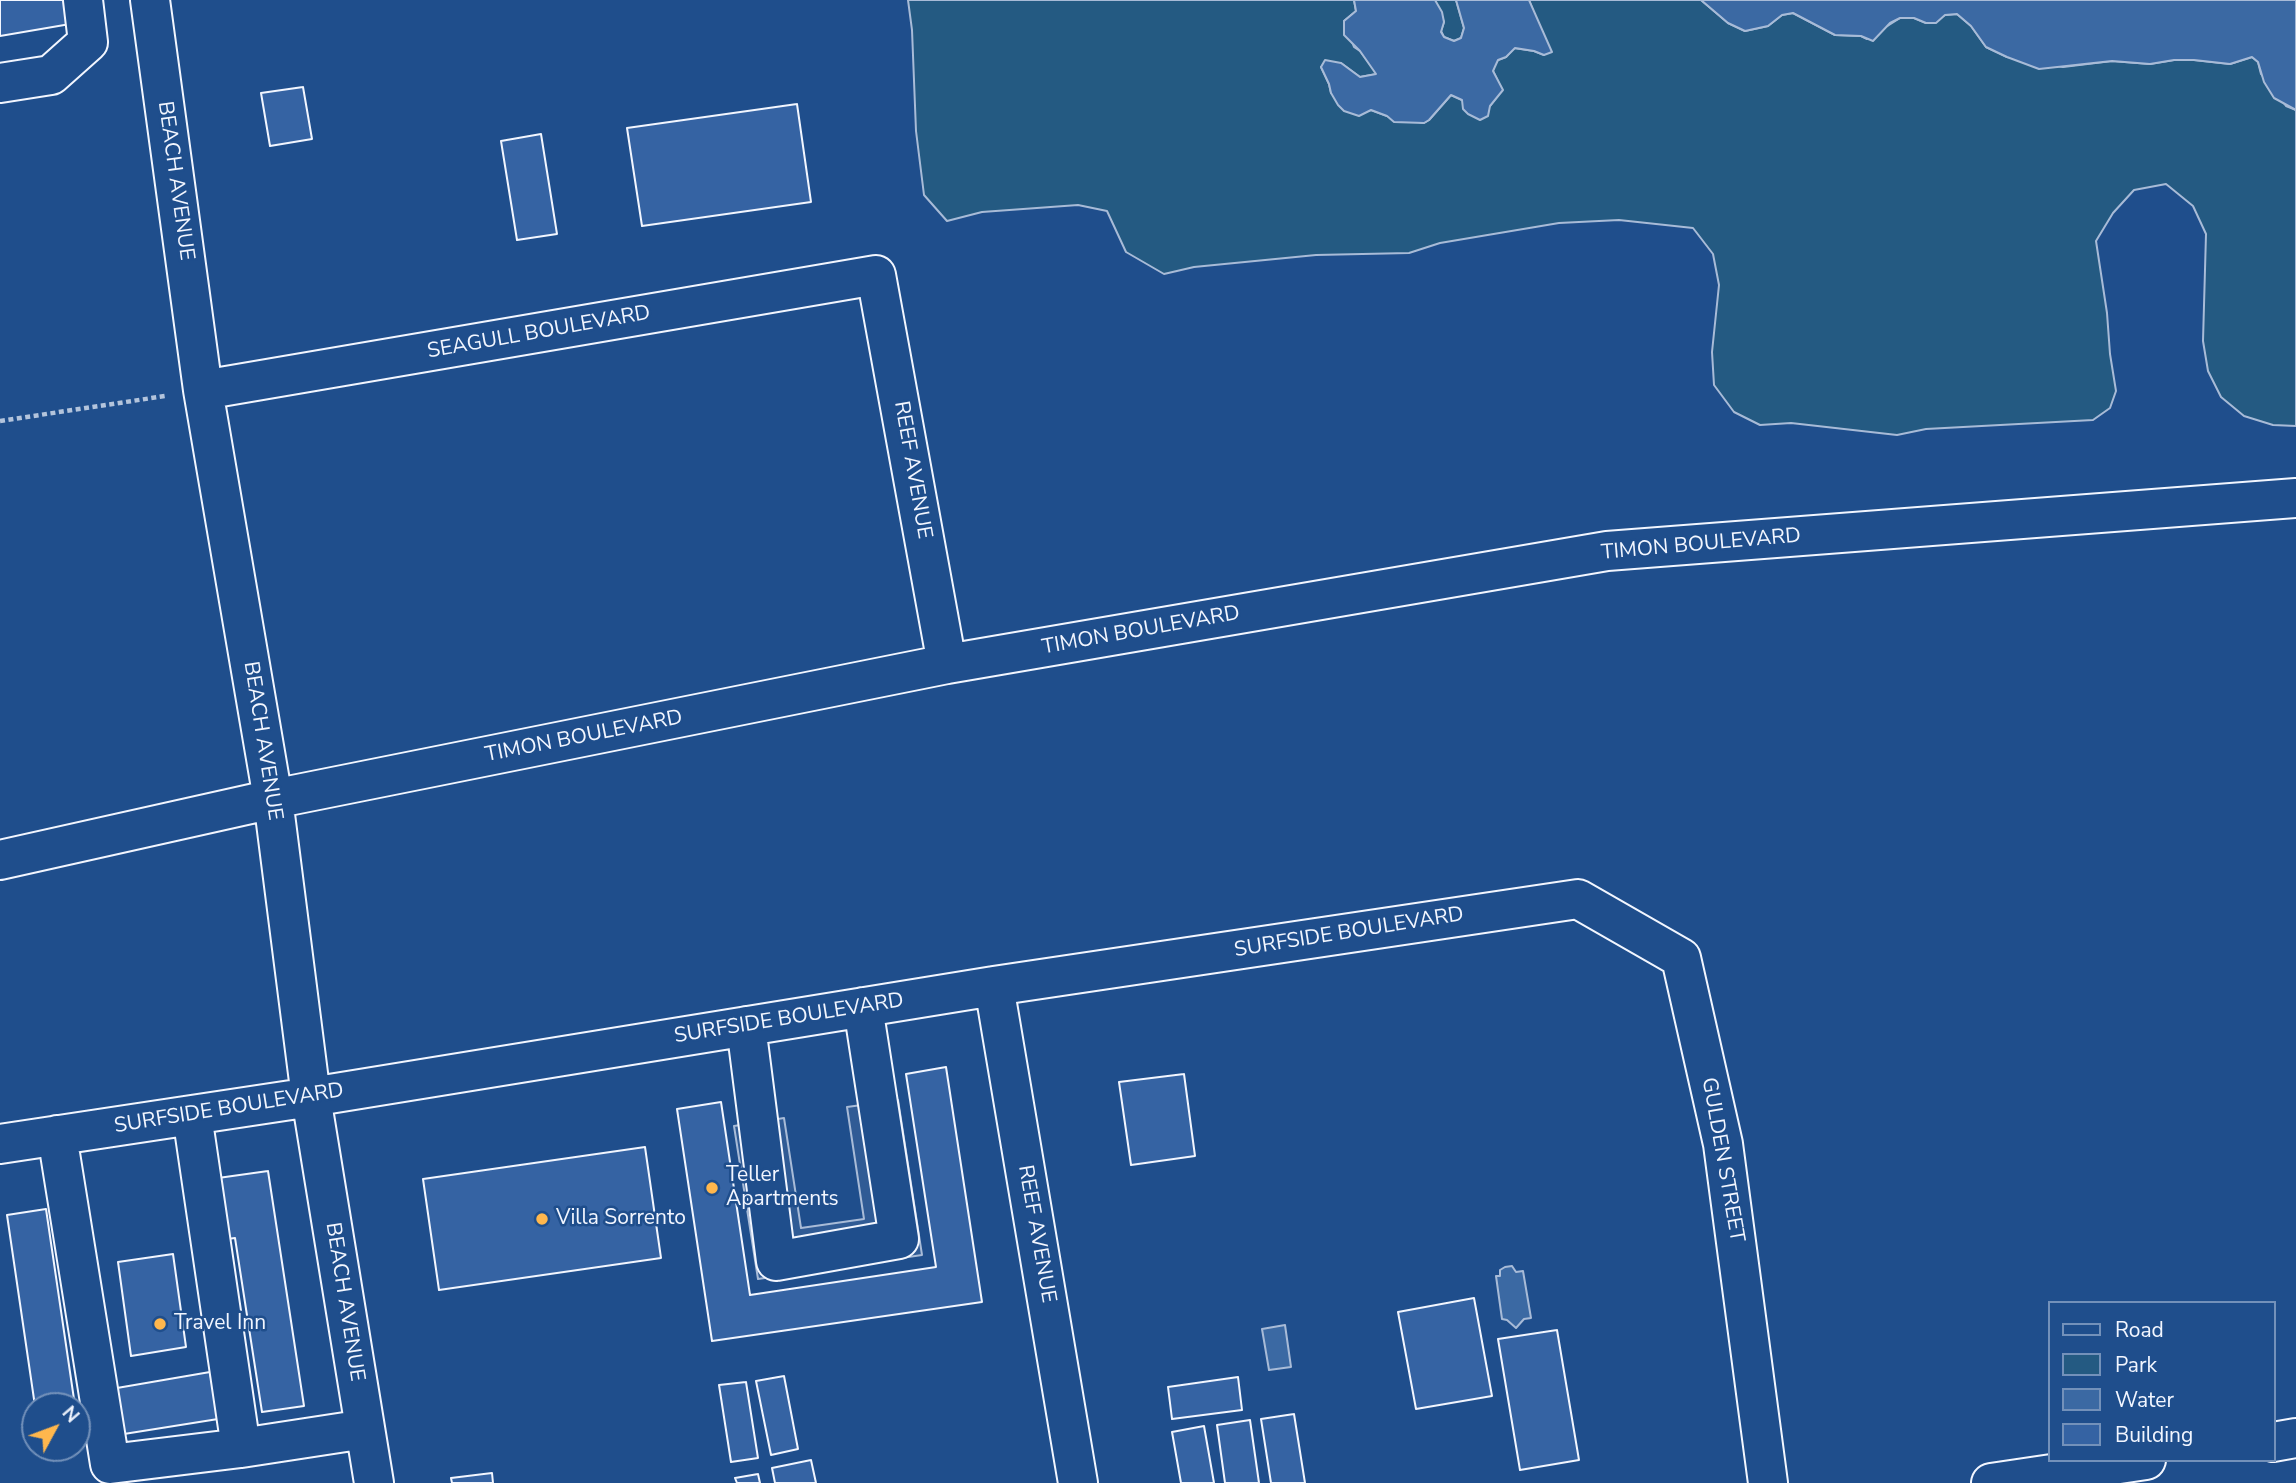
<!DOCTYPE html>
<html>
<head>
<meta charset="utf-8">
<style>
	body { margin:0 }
	#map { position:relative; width:2296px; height:1483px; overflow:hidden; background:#1f4e8c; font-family:"Nunito Sans",sans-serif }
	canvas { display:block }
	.legend { position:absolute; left:2048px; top:1301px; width:228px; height:161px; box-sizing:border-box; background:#1f4e8c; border:2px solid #7391ba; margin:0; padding:9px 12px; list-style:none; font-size:21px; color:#f2f6ff }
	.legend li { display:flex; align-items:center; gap:14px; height:35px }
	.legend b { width:35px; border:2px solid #7391ba }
	.north { position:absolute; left:21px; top:1392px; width:70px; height:70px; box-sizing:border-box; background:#1f4e8c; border:2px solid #7391ba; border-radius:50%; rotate:49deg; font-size:19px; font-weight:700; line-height:28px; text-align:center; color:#f2f6ff }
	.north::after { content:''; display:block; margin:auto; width:24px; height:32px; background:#ffb74d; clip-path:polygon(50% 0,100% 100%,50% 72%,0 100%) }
</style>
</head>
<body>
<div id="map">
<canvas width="2296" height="1483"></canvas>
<ul class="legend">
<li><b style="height:9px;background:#1f4e8c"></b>Road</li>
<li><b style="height:19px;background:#245a82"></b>Park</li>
<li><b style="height:19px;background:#3b69a3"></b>Water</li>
<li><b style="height:19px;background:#3563a3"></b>Building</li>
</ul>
<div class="north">N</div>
</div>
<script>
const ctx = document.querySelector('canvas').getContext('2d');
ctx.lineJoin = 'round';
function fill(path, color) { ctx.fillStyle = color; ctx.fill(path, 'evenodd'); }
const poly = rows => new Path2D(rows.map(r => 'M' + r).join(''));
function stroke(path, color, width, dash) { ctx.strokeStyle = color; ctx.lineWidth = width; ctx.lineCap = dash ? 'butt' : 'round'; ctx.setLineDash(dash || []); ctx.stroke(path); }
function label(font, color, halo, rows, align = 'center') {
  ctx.font = font + ' "Nunito Sans",sans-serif'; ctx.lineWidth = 5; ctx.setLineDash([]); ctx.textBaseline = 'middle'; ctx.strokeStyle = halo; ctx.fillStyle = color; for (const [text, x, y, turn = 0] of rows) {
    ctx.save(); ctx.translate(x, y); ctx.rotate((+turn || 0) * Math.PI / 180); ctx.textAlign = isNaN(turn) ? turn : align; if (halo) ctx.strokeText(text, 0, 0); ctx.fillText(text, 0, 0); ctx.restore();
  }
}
const green = poly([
	[908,0,1354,0,1356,11,1344,21,1354,47,1360,51,1377,74,1360,77,1341,63,1321,67,1329,84,1331,93,1365,112,1371,110,1387,116,1424,123,1429,120,1451,95,1462,100,1490,106,1502,90,1493,71,1494,65,1498,60,1506,57,1514,48,1534,51,1544,55,1534,13,1529,0,1701,0,1728,23,1745,31,1768,26,1782,15,1793,13,1835,35,1861,36,1867,39,1900,18,1914,18,1926,23,1945,15,1957,14,1971,26,1986,47,2007,57,2063,67,2112,61,2150,64,2174,60,2194,60,2230,64,2252,57,2258,62,2261,74,2286,106,2296,110,2296,426,2273,425,2244,416,2221,397,2208,371,2203,341,2206,234,2193,206,2166,184,2134,190,2113,213,2096,241,2107,313,2110,354,2116,391,2110,408,2093,420,1926,429,1897,435,1791,423,1760,425,1734,412,1714,385,1712,352,1719,285,1713,254,1693,228,1619,220,1559,223,1440,243,1409,253,1316,255,1194,267,1164,274,1126,252,1107,211,1078,205,982,212,947,221,924,195,916,131,912,30,908,0],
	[1435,0,1456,0,1464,28,1461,38,1454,41,1444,37,1441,31,1444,22,1435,0]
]);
fill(green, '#245a82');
stroke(green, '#a8bbd7', 2);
const parking = poly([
	[898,1100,922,1255,758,1279,734,1126,784,1118,801,1228,864,1219,847,1107,898,1100]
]);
fill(parking, '#305b95');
stroke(parking, '#a8bbd7', 2);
const water = poly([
	[1354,0,1435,0,1442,12,1444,22,1441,32,1444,37,1454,41,1461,38,1464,28,1456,0,1529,0,1552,52,1544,55,1534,51,1515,48,1506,57,1498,60,1493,71,1503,90,1490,106,1488,116,1480,120,1468,114,1463,109,1462,100,1451,95,1429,120,1424,123,1394,122,1387,116,1371,110,1359,116,1344,111,1338,105,1331,93,1329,84,1321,67,1325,60,1341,63,1360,77,1376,74,1360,51,1344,35,1344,21,1356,11,1354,0],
	[1701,0,2296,0,2296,110,2274,98,2264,82,2258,62,2252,57,2230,64,2194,60,2174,60,2150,64,2112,61,2039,69,2007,57,1986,47,1971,26,1957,14,1945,15,1936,23,1926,23,1914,18,1900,18,1890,23,1873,41,1861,36,1835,35,1793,13,1782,15,1768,26,1745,31,1728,23,1701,0],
	[1512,1266,1516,1272,1523,1271,1531,1318,1524,1319,1516,1328,1507,1320,1502,1319,1496,1276,1500,1276,1500,1270,1505,1267,1512,1266],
	[1285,1325,1291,1367,1269,1370,1262,1329,1285,1325]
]);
fill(water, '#3b69a3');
stroke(water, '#a8bbd7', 2);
const building = poly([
	[0,0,72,0,76,23,0,36,0,0],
	[303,87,312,139,270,146,261,93,303,87],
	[797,104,811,202,642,226,627,128,797,104],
	[541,134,557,234,517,240,501,141,541,134],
	[946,1067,982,1302,712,1341,677,1109,721,1102,750,1295,936,1267,906,1074,946,1067],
	[1184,1074,1195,1156,1131,1165,1119,1082,1184,1074],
	[645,1147,661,1258,439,1290,423,1179,645,1147],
	[268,1171,304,1406,262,1412,235,1238,220,1240,211,1179,268,1171],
	[46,1209,75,1406,35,1406,7,1215,46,1209],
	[173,1254,186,1347,131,1356,118,1262,173,1254],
	[1474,1298,1492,1396,1416,1409,1398,1312,1474,1298],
	[1557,1330,1579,1460,1520,1470,1498,1339,1557,1330],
	[210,1372,218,1419,124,1434,117,1388,210,1372],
	[784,1376,798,1449,771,1455,756,1381,784,1376],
	[1238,1377,1242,1410,1172,1419,1168,1387,1238,1377],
	[746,1382,758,1458,731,1462,719,1385,746,1382],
	[1294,1414,1305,1483,1271,1483,1261,1419,1294,1414],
	[1250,1420,1259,1483,1225,1483,1217,1425,1250,1420],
	[1204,1426,1214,1483,1181,1483,1172,1432,1204,1426],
	[811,1460,816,1483,775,1483,772,1468,811,1460],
	[492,1473,493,1483,452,1483,451,1478,492,1473],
	[758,1474,760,1483,737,1483,735,1478,758,1474]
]);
fill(building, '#3563a3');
stroke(building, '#f2f6ff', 2);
const minor = poly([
	[150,0,203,390,273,799,311,1097,374,1483],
	[0,83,51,75,88,42,83,0],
	[203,390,876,275,947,664],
	[0,860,273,799,947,664,1607,551,2296,498],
	[994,986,1078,1483],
	[746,1026,776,1261,899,1239,863,1007],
	[192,1115,241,1448],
	[57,1135,110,1464,241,1448,365,1429],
	[0,1144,311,1097,994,986,1578,899,1681,958,1723,1144,1768,1483],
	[2273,1442,2296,1438],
	[1991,1483,2146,1460]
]);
stroke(minor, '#f2f6ff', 42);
stroke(poly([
	[0,421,165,396]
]), '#b3c4dc', 4.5, [5, 3.5]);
stroke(minor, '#1f4e8c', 38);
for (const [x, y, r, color] of [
	[712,1188,7,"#ffb74d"],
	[542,1219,7,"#ffb74d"],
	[160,1324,7,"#ffb74d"]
]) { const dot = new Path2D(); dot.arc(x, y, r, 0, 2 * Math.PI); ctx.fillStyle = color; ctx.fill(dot); stroke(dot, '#1f4e8c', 2.5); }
label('21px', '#f2f6ff', '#1f4e8c', [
	["BEACH AVENUE",175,181,82],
	["SEAGULL BOULEVARD",539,333,-10],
	["REEF AVENUE",912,470,80],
	["TIMON BOULEVARD",1701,545,-5],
	["TIMON BOULEVARD",1141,631,-10],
	["TIMON BOULEVARD",584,737,-11],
	["BEACH AVENUE",262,741,81],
	["SURFSIDE BOULEVARD",1349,933,-9],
	["SURFSIDE BOULEVARD",789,1019,-9],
	["SURFSIDE BOULEVARD",229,1109,-9],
	["GULDEN STREET",1722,1160,80],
	["REEF AVENUE",1036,1234,80],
	["BEACH AVENUE",344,1302,81]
]);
label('21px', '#f2f6ff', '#1f4e8c', [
	["Teller",726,1176],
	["Apartments",726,1200],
	["Villa Sorrento",556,1219],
	["Travel Inn",174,1324]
], 'left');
</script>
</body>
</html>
